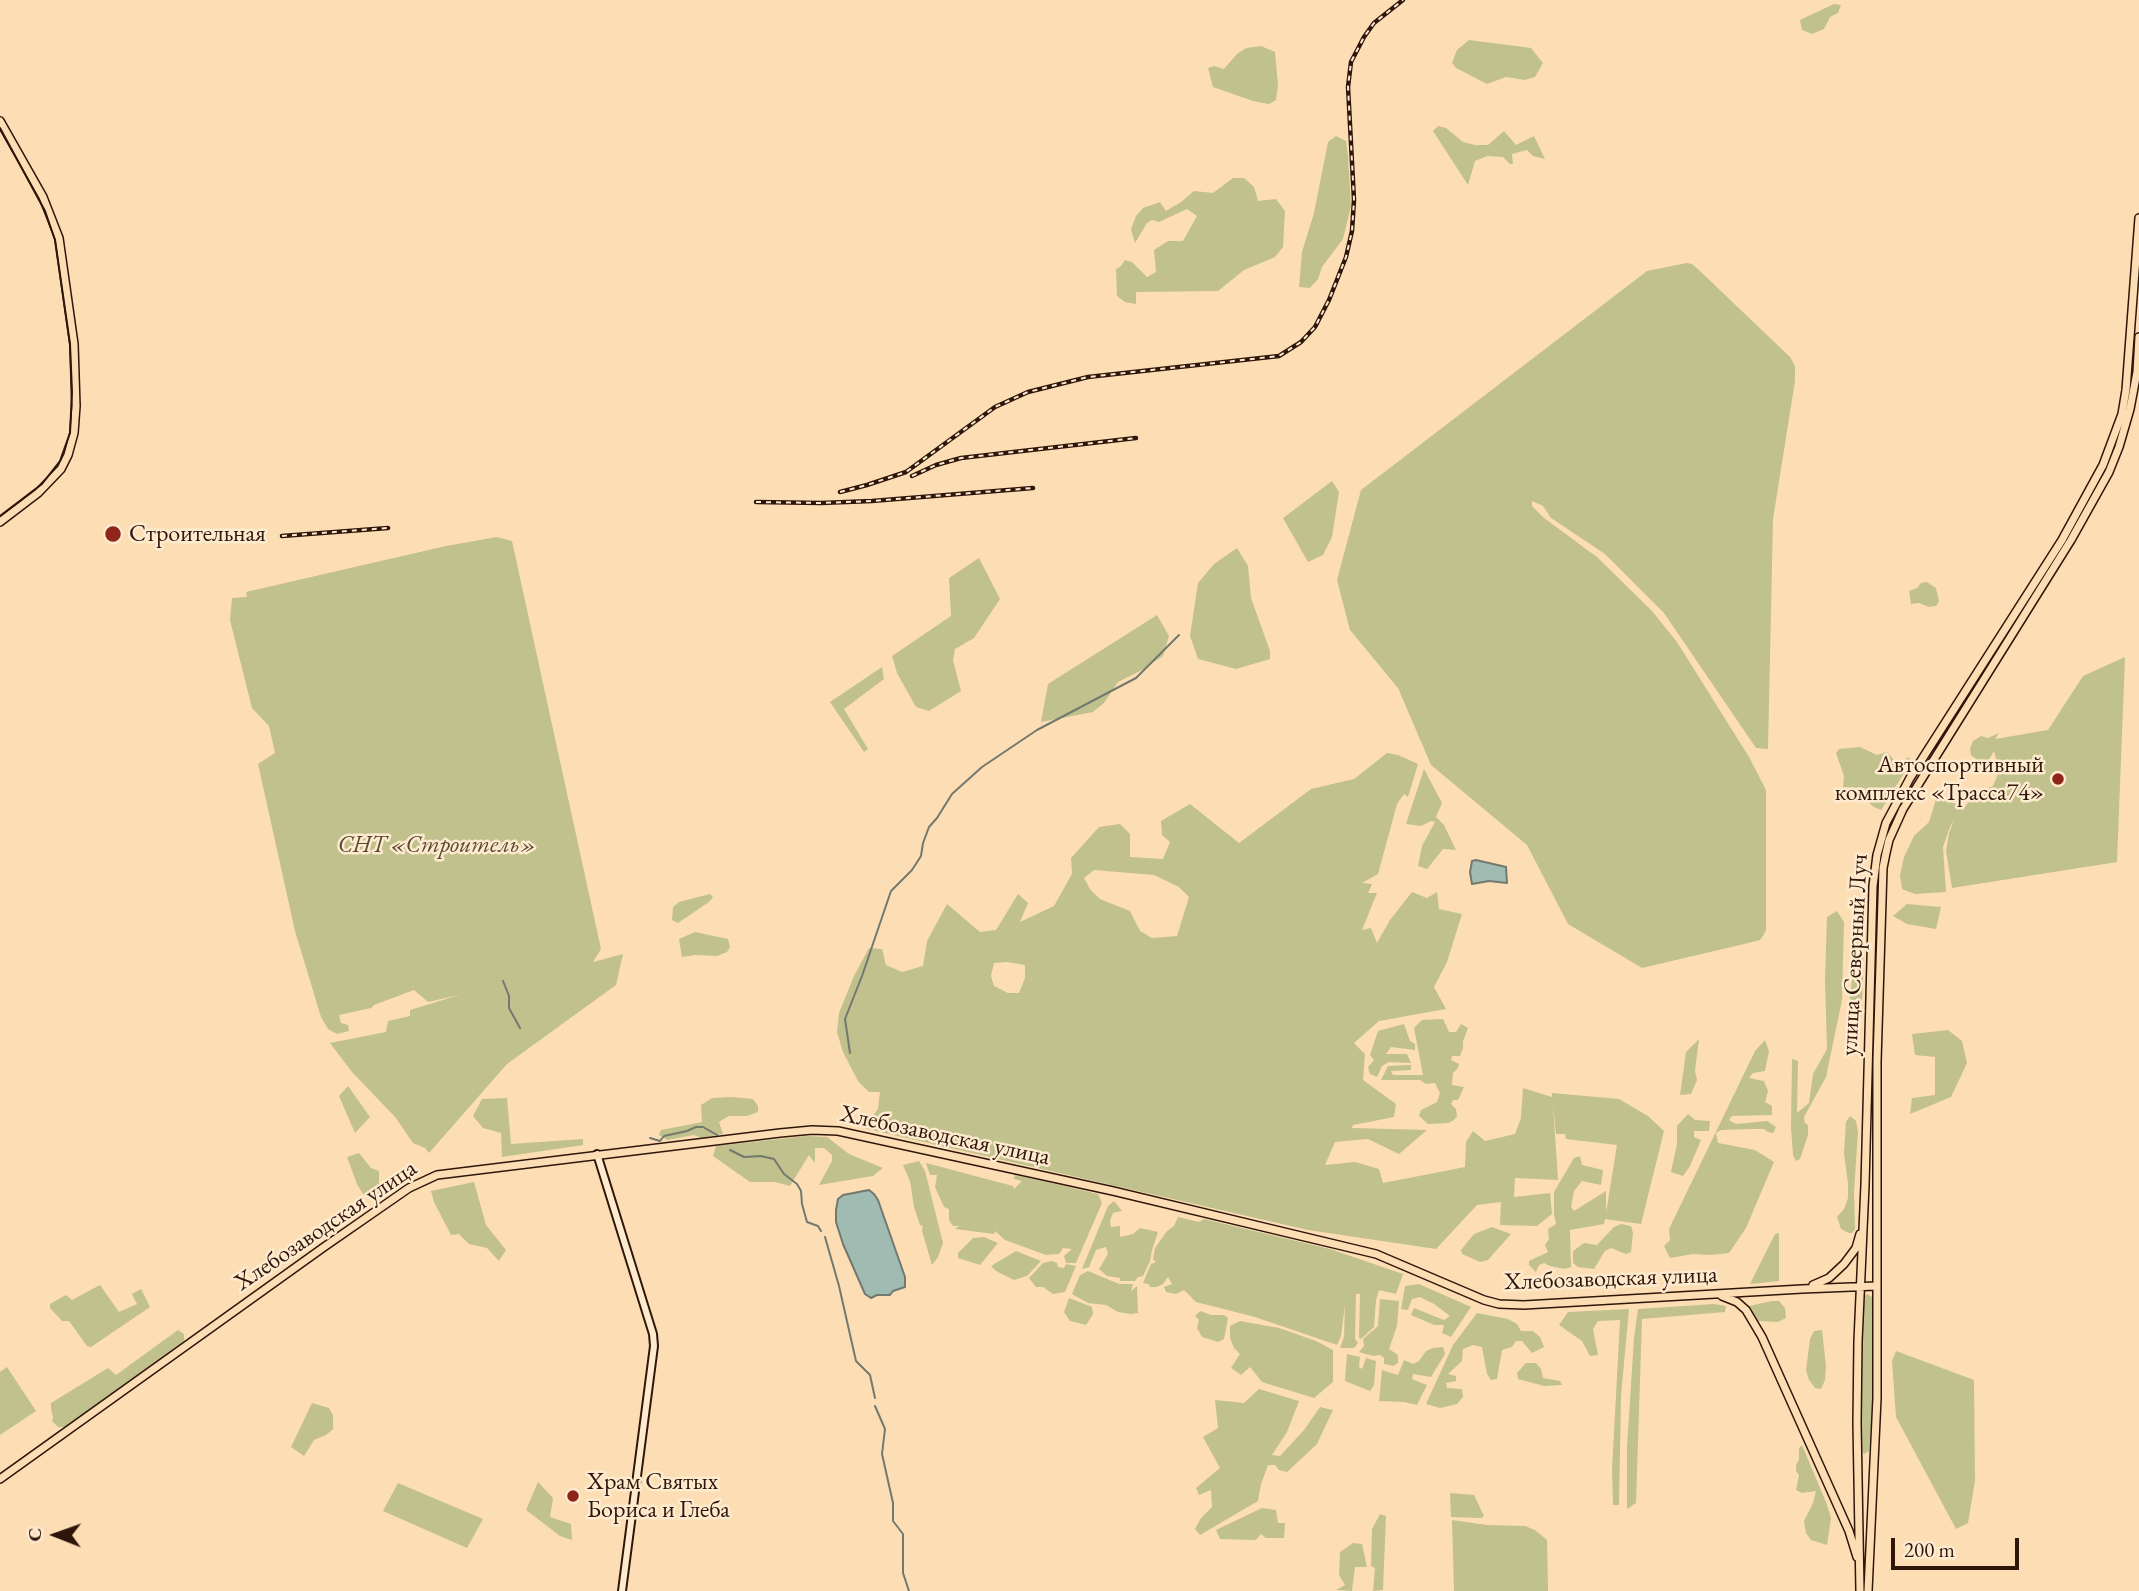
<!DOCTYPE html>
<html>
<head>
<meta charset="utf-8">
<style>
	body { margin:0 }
	#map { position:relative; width:2139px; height:1591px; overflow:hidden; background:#fddeb4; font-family:"EB Garamond",serif }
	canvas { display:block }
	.north { position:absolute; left:21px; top:1500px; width:70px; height:70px; -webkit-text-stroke:5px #feeace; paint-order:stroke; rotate:271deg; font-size:19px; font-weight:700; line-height:28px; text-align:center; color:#2f160a }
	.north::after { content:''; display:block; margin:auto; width:24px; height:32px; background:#2f160a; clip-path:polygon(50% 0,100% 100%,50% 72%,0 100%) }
	.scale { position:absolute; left:1891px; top:1538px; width:128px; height:32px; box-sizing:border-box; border:4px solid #2f160a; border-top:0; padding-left:9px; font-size:21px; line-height:24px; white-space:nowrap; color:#2f160a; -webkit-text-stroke:5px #feeace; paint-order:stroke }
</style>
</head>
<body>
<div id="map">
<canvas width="2139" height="1591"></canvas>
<div class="north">С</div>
<div class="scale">200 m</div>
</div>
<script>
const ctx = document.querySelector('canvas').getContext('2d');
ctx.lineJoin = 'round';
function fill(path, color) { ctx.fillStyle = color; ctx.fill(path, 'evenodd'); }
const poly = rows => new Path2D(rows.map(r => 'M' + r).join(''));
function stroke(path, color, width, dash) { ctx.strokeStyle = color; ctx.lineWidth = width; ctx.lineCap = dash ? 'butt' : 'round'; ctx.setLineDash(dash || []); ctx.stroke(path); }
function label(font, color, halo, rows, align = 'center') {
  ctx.font = font + ' "EB Garamond",serif'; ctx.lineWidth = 5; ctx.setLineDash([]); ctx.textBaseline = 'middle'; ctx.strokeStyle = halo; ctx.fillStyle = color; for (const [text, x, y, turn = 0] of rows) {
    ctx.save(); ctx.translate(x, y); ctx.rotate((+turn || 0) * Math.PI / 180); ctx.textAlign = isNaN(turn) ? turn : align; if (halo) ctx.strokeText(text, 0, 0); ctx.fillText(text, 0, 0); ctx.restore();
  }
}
fill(poly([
	[1834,4,1841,5,1838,13,1830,17,1824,29,1812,34,1802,30,1800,20],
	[1469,40,1531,48,1543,63,1535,77,1525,80,1506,77,1487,84,1456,68,1452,63,1457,50],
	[1261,46,1275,52,1278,85,1276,100,1269,104,1253,101,1213,87,1208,68,1214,66,1224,69,1237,54,1246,48],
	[1438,126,1446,128,1463,142,1475,145,1488,145,1504,131,1516,145,1534,136,1545,159,1533,156,1527,150,1512,154,1513,164,1510,164,1503,157,1487,156,1475,161,1468,185,1433,131],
	[1336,136,1346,141,1348,156,1351,206,1343,239,1322,267,1318,279,1310,288,1299,287,1302,252,1314,213,1328,142],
	[1233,178,1244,178,1254,187,1258,201,1276,199,1285,211,1283,247,1275,257,1244,270,1218,291,1136,292,1136,304,1125,302,1117,296,1116,269,1120,267,1125,260,1132,262,1147,277,1156,272,1154,250,1168,241,1183,241,1197,216,1187,209,1159,222,1152,220,1147,223,1135,243,1131,229,1136,216,1143,208,1160,202,1166,211,1181,202,1194,191,1213,193],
	[1687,263,1692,264,1700,271,1790,357,1795,366,1795,381,1773,519,1768,749,1756,748,1664,613,1605,554,1551,518,1543,506,1532,501,1532,506,1544,518,1597,557,1652,611,1677,642,1749,757,1766,790,1766,930,1763,936,1760,940,1744,944,1642,968,1568,924,1527,845,1431,765,1398,688,1350,630,1337,580,1361,490,1647,271],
	[1332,481,1339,492,1332,537,1323,555,1308,562,1283,518],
	[497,537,512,541,601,949,593,962,623,954,616,985,507,1064,429,1153,425,1148,413,1143,396,1118,352,1072,330,1043,386,1032,388,1021,410,1016,410,1010,459,995,428,1002,414,990,374,1005,371,1008,339,1015,341,1023,348,1025,349,1031,337,1034,328,1029,321,1017,295,931,258,764,275,753,269,726,252,708,230,620,232,598,247,597,246,592,446,546],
	[1237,548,1248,566,1251,598,1270,651,1270,659,1236,669,1198,659,1190,636,1198,583,1214,564],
	[979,558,1000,599,974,638,955,649,953,660,961,691,929,711,916,707,897,673,892,656,951,616,949,578],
	[1927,582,1936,588,1939,601,1936,606,1929,607,1919,603,1911,604,1909,591,1917,588,1921,583],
	[1157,615,1169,636,1163,656,1142,670,1118,682,1104,703,1093,712,1041,722,1048,684],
	[2125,657,2117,862,1952,888,1946,851,1949,833,1954,820,1950,827,1943,847,1946,892,1915,894,1902,889,1900,875,1904,857,1914,836,1929,822,1937,796,1963,807,1963,809,1976,794,1993,786,1999,771,1994,751,1987,763,1983,764,1971,755,1970,749,1973,741,1981,736,1988,738,1999,733,1995,739,2048,730,2083,676],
	[882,667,884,679,844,709,868,749,864,752,830,702],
	[1860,747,1877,755,1887,752,1894,760,1901,762,1909,757,1911,762,1881,810,1874,807,1866,800,1865,788,1843,787,1844,776,1836,753,1839,749],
	[1387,753,1398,755,1418,764,1408,797,1404,794,1397,804,1378,874,1362,883,1372,884,1368,893,1377,893,1362,930,1371,928,1377,943,1390,920,1412,892,1427,898,1437,892,1439,909,1462,914,1447,962,1434,987,1446,1009,1379,1021,1354,1043,1365,1054,1363,1080,1396,1104,1394,1117,1353,1125,1352,1128,1427,1130,1399,1154,1368,1139,1335,1142,1325,1165,1355,1162,1379,1169,1383,1183,1465,1167,1466,1142,1473,1131,1485,1141,1515,1134,1521,1118,1523,1088,1552,1097,1552,1093,1619,1099,1648,1116,1664,1131,1641,1224,1605,1219,1604,1224,1570,1230,1571,1267,1565,1269,1550,1266,1544,1263,1539,1265,1536,1272,1529,1265,1529,1261,1548,1252,1545,1245,1549,1239,1548,1229,1556,1224,1554,1214,1554,1192,1574,1158,1580,1156,1582,1165,1603,1170,1601,1185,1582,1181,1574,1191,1571,1207,1574,1211,1606,1191,1606,1213,1617,1145,1566,1139,1565,1134,1556,1134,1553,1104,1558,1180,1515,1178,1514,1197,1550,1193,1552,1214,1537,1226,1500,1225,1501,1202,1477,1205,1436,1249,1308,1230,863,1128,878,1109,880,1092,869,1092,858,1081,843,1052,837,1032,839,1013,854,976,869,948,882,949,886,965,902,972,923,966,927,941,947,904,980,932,996,930,1018,894,1028,903,1020,922,1054,906,1072,874,1071,858,1099,827,1120,824,1130,834,1130,857,1163,859,1170,842,1162,835,1161,821,1190,804,1239,843,1311,789,1354,779],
	[1094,870,1154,875,1179,887,1189,897,1177,936,1152,938,1140,931,1130,911,1100,899,1090,889,1084,878],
	[1007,962,1025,965,1025,978,1019,993,1008,993,994,986,991,976,994,963],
	[1424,769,1442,803,1436,817,1444,825,1456,850,1443,849,1427,869,1418,866,1422,846,1435,822,1431,821,1421,826,1406,824],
	[710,894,713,897,709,902,678,923,672,920,673,907,679,902],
	[1858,900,1862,902,1864,912,1863,984,1861,1016,1857,1022,1853,1023,1850,1020,1850,997,1855,952,1854,902],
	[1907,904,1941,907,1936,929,1907,924,1893,916],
	[1837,911,1844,922,1842,1000,1826,1077,1804,1117,1805,1123,1808,1125,1808,1135,1800,1159,1796,1161,1793,1155,1791,1128,1792,1059,1798,1061,1797,1113,1809,1103,1813,1074,1827,1049,1825,980,1827,917],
	[695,932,728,939,730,947,727,952,717,956,695,955,682,957,679,939],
	[1443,1019,1449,1032,1456,1032,1461,1024,1468,1028,1463,1041,1463,1048,1460,1056,1452,1056,1451,1060,1459,1064,1458,1068,1453,1073,1452,1085,1464,1087,1458,1100,1453,1100,1451,1104,1456,1109,1457,1116,1454,1120,1448,1123,1428,1124,1419,1116,1421,1110,1437,1102,1440,1093,1435,1083,1426,1084,1420,1080,1381,1080,1388,1066,1411,1065,1411,1070,1391,1071,1393,1075,1423,1075,1414,1028,1422,1020],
	[1404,1024,1410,1041,1415,1044,1415,1050,1391,1047,1386,1054,1407,1054,1411,1063,1389,1062,1382,1066,1377,1077,1370,1074,1368,1067,1374,1060,1370,1055,1378,1031],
	[1948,1030,1962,1041,1967,1063,1951,1097,1910,1114,1912,1098,1935,1095,1935,1057,1915,1055,1912,1034],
	[1699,1039,1695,1071,1697,1080,1691,1094,1680,1095,1686,1052],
	[1765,1040,1769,1051,1765,1071,1753,1073,1749,1078,1764,1081,1768,1091,1765,1102,1772,1106,1772,1115,1732,1116,1729,1120,1736,1124,1767,1121,1776,1127,1773,1133,1768,1132,1764,1129,1752,1129,1721,1130,1716,1133,1718,1143,1755,1150,1774,1162,1746,1228,1729,1253,1710,1255,1693,1254,1670,1258,1664,1246,1670,1240,1669,1229,1755,1051],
	[348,1086,370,1117,355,1133,339,1096],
	[732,1097,753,1099,758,1106,758,1112,747,1116,729,1116,719,1122,723,1134,701,1138,694,1135,667,1140,659,1135,661,1130,702,1122,701,1105,712,1098],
	[507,1098,511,1144,583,1139,583,1145,502,1157,501,1133,483,1128,473,1116,482,1099],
	[1688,1114,1695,1120,1710,1121,1709,1131,1694,1131,1694,1137,1701,1140,1690,1166,1683,1176,1671,1172,1677,1144,1677,1126],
	[1850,1116,1856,1121,1858,1132,1854,1192,1855,1229,1852,1233,1849,1233,1841,1229,1837,1217,1844,1209,1848,1198,1848,1184,1844,1153,1846,1122],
	[806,1136,827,1137,849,1154,883,1168,873,1176,819,1185,832,1161,832,1155,824,1148,815,1148,815,1163,809,1155,790,1186,775,1182,750,1182,713,1156,716,1146],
	[359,1153,371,1168,379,1171,379,1195,363,1194,357,1184,347,1157],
	[919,1161,925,1171,943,1243,938,1257,932,1265,922,1231,923,1226,920,1225,914,1207,910,1181,903,1165],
	[926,1163,1013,1186,1014,1189,1022,1181,1014,1179,1015,1175,1073,1188,1098,1194,1102,1203,1076,1263,1066,1263,1064,1256,1072,1249,1063,1248,1059,1254,1046,1255,1005,1240,995,1231,994,1234,955,1229,959,1226,953,1226,949,1220,949,1209,944,1207,935,1187,937,1175,930,1175],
	[474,1182,486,1225,506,1250,499,1261,487,1248,469,1244,459,1234,451,1235,434,1202,431,1191],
	[1114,1201,1122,1211,1113,1213,1110,1221,1111,1227,1120,1226,1120,1237,1133,1234,1140,1228,1158,1232,1152,1250,1150,1261,1143,1276,1138,1277,1135,1281,1120,1281,1120,1278,1107,1276,1099,1269,1108,1254,1106,1247,1096,1250,1089,1267,1082,1269,1108,1206],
	[1178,1217,1199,1222,1204,1219,1330,1249,1403,1274,1396,1294,1379,1290,1376,1300,1374,1327,1361,1339,1359,1338,1360,1294,1356,1294,1355,1339,1358,1343,1354,1348,1340,1348,1344,1337,1345,1305,1341,1336,1337,1345,1255,1317,1196,1302,1184,1290,1176,1294,1166,1292,1164,1287,1172,1284,1168,1277,1163,1284,1157,1287,1150,1287,1149,1284,1143,1283,1151,1264,1156,1262,1153,1259,1155,1248,1167,1231,1174,1226],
	[1621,1224,1631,1226,1633,1233,1631,1252,1626,1254,1611,1248,1605,1251,1594,1269,1578,1267,1573,1263,1573,1251,1584,1243,1597,1245,1614,1227],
	[1492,1227,1511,1234,1488,1260,1480,1262,1462,1254,1461,1250,1474,1234],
	[1779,1233,1779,1281,1750,1284,1775,1234],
	[984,1237,998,1243,980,1265,958,1258,958,1253,973,1238],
	[1016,1251,1041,1261,1027,1276,1014,1280,996,1271,991,1266],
	[1052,1261,1057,1263,1058,1267,1064,1268,1066,1264,1076,1266,1065,1292,1053,1294,1043,1287,1036,1287,1029,1278,1043,1263],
	[1088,1271,1119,1284,1133,1284,1131,1291,1137,1286,1138,1313,1131,1314,1118,1312,1106,1305,1088,1303,1072,1294,1080,1275],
	[1419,1284,1471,1307,1451,1337,1442,1333,1444,1325,1434,1325,1411,1315,1414,1308,1444,1320,1450,1316,1434,1304,1420,1297,1412,1299,1408,1310,1401,1309,1405,1286],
	[100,1285,119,1312,137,1304,132,1294,141,1289,150,1307,91,1347,87,1346,69,1321,62,1321,50,1308,50,1304,66,1295,72,1300],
	[1867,1294,1872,1297,1874,1389,1869,1451,1864,1454,1861,1448,1860,1396,1861,1316,1864,1296],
	[1069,1298,1092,1307,1093,1314,1086,1325,1070,1321,1064,1312],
	[1380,1299,1399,1301,1397,1326,1389,1349,1398,1355,1398,1363,1393,1366,1384,1364,1384,1358,1380,1355,1373,1356,1359,1352,1364,1346,1363,1339,1378,1326],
	[1772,1301,1779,1301,1785,1308,1786,1318,1778,1322,1758,1321,1753,1315,1749,1306],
	[1714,1304,1726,1306,1725,1312,1642,1319,1636,1503,1627,1509,1627,1447,1634,1338,1638,1309],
	[1629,1309,1621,1396,1619,1505,1613,1505,1612,1470,1620,1320,1598,1321,1593,1329,1598,1355,1590,1356,1582,1341,1559,1325,1568,1312],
	[1200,1311,1211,1315,1224,1315,1228,1318,1224,1339,1218,1342,1202,1337,1197,1328,1199,1320,1195,1316],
	[1477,1313,1508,1319,1517,1324,1521,1331,1533,1331,1540,1337,1544,1347,1532,1353,1522,1341,1516,1341,1512,1347,1502,1350,1497,1379,1491,1380,1487,1374,1482,1347,1473,1345,1463,1349,1462,1361,1448,1374,1456,1376,1456,1381,1446,1383,1447,1388,1462,1389,1463,1397,1457,1404,1440,1408,1426,1404,1453,1345],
	[1240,1321,1279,1328,1316,1341,1333,1350,1333,1382,1314,1398,1262,1382,1250,1367,1241,1375,1231,1368,1240,1354,1234,1348,1230,1338,1230,1326],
	[178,1330,184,1334,184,1341,65,1427,58,1427,52,1421,53,1417,51,1409,51,1403,108,1368,116,1375],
	[1822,1330,1826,1366,1825,1380,1821,1389,1815,1388,1809,1380,1806,1370,1810,1339,1814,1331],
	[1443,1347,1445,1354,1431,1377,1413,1374,1412,1379,1427,1385,1417,1405,1404,1402,1379,1401,1382,1370,1398,1375,1404,1360,1413,1364,1419,1361,1426,1351,1433,1348],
	[1896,1351,1974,1380,1975,1481,1968,1523,1956,1529,1896,1417,1892,1361],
	[1347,1354,1360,1357,1359,1367,1362,1369,1366,1358,1376,1361,1374,1385,1370,1391,1345,1381],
	[1526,1363,1536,1363,1541,1369,1543,1378,1560,1381,1562,1385,1544,1386,1518,1379,1517,1373],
	[7,1367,36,1411,0,1435,0,1372],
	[1259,1389,1299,1401,1287,1432,1272,1455,1280,1456,1304,1430,1320,1407,1333,1410,1317,1444,1287,1472,1279,1470,1275,1465,1268,1465,1261,1484,1258,1501,1200,1535,1195,1529,1201,1518,1212,1507,1211,1490,1199,1495,1196,1488,1220,1468,1203,1437,1218,1428,1215,1400,1244,1403],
	[312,1403,329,1408,333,1415,333,1429,326,1435,314,1440,304,1456,291,1447],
	[1802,1445,1826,1502,1831,1518,1827,1545,1811,1540,1806,1533,1804,1521,1813,1503,1816,1491,1802,1493,1796,1490,1799,1475,1796,1471,1796,1465,1799,1460,1799,1448],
	[538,1482,553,1498,550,1517,571,1524,572,1540,560,1536,526,1510],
	[398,1483,483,1519,467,1548,383,1511],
	[1450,1493,1474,1495,1484,1516,1481,1518,1451,1517],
	[1262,1508,1276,1510,1278,1523,1285,1523,1284,1538,1266,1538,1261,1534,1256,1540,1220,1539,1216,1530],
	[1380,1514,1386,1516,1383,1590,1373,1591,1375,1568,1371,1566,1372,1529],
	[1452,1520,1487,1525,1525,1526,1535,1530,1547,1540,1548,1591,1454,1591],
	[1353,1543,1362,1544,1367,1567,1355,1567,1352,1591,1336,1590,1345,1585,1339,1575,1340,1552]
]), '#c0c18c');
const water = poly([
	[1476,860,1506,867,1507,883,1489,881,1472,884,1470,872,1472,861,1476,860],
	[869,1190,874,1194,878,1200,905,1277,905,1287,893,1291,890,1295,877,1295,871,1298,865,1294,843,1244,836,1222,836,1210,838,1199,843,1195,869,1190]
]);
fill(water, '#a0bbb2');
stroke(water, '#73796f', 2);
stroke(poly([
	[503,981,509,996,509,1008,520,1028],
	[850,1053,845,1019,862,976,891,891,912,870,921,856,923,843,929,827,937,818,952,794,982,767,1037,730,1136,678,1179,635],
	[650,1138,660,1141,664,1136,687,1131,696,1127,703,1127,717,1135],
	[730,1150,744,1157,761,1156,774,1159,784,1174,797,1184,801,1191,802,1204,807,1222,818,1226,821,1231],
	[825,1237,839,1286,856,1361,870,1375,875,1398],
	[875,1406,885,1429,882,1454,893,1503,893,1521,903,1534,903,1573,909,1591]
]), '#73796f', 2);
const secondary = poly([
	[597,1154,653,1334,654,1346,622,1591]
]);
const primary = poly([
	[0,121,43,197,59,238,74,344,76,406,74,433,68,455,61,469,38,493,0,522],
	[1813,1285,1829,1278,1844,1264,1856,1248,1860,1234],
	[1722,1296,1737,1302,1746,1310,1762,1337,1849,1531,1857,1557],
	[0,1479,324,1247,409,1188,437,1175,780,1133,812,1130,838,1131,1113,1191,1376,1254,1484,1300,1499,1304,1524,1305,1802,1289,1876,1286],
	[1860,1591,1857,1423,1858,1341,1865,1185,1873,886,1877,855,1886,823,1910,778,2062,540,2103,465,2122,414,2126,390,2139,218],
	[1868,1591,1877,1398,1877,1061,1883,868,1886,853,1889,840,1903,809,2071,540,2109,472,2119,447,2130,409,2137,372,2139,337]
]);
stroke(secondary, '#2f160a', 10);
stroke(primary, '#2f160a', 10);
stroke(secondary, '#feeace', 6);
stroke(primary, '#fddeb4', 7);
stroke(poly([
	[0,128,45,211,55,240,70,344,72,392,70,433,60,461,42,484,0,516]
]), '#2f160a', 2);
const rail = poly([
	[912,476,936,465,961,458,1136,438],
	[840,492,867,485,906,472,995,407,1028,392,1088,377,1279,356,1301,342,1315,327,1329,300,1346,257,1352,231,1354,200,1348,87,1351,62,1364,37,1374,23,1403,0],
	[756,502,821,503,872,501,1033,488],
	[282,536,388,528]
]);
stroke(rail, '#2f160a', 4.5);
stroke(rail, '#feeace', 2, [5]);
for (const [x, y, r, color] of [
	[113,534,9,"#8f2418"],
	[2058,779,7,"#8f2418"],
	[573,1496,7,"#8f2418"]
]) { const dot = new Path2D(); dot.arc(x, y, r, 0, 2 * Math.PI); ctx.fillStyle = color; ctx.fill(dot); stroke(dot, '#feeace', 2.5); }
label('24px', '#2f160a', '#feeace', [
	["Строительная",129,534],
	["Автоспортивный",2044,765,"right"],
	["комплекс «Трасса74»",2044,793,"right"],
	["Храм Святых",587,1482],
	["Бориса и Глеба",587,1510]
], 'left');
label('italic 24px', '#5a4931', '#feeace', [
	["СНТ «Строитель»",437,845]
]);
label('24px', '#2f160a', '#feeace', [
	["улица Северный Луч",1855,955,-87],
	["Хлебозаводская улица",945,1136,12],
	["Хлебозаводская улица",326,1226,-34],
	["Хлебозаводская улица",1611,1279,-2]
]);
</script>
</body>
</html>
